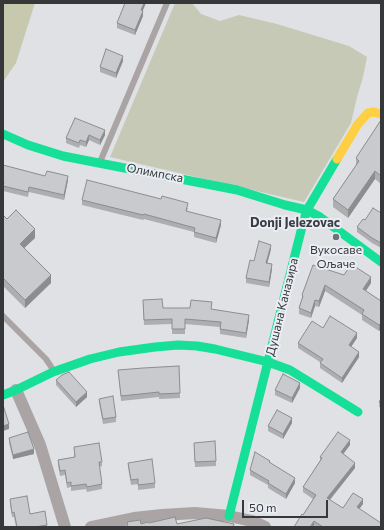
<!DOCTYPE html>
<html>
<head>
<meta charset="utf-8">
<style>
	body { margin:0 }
	#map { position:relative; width:384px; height:530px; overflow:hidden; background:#dfe1e5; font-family:Commissioner,sans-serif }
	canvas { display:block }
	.frame { position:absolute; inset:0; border:4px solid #353739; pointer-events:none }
	.scale { position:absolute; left:242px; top:500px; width:86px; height:18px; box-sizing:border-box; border:2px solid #353739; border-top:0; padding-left:5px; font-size:12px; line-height:14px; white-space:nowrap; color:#353739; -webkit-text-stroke:3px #eaeef4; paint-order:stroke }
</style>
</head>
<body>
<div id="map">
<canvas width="384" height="530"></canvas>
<div class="frame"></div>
<div class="scale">50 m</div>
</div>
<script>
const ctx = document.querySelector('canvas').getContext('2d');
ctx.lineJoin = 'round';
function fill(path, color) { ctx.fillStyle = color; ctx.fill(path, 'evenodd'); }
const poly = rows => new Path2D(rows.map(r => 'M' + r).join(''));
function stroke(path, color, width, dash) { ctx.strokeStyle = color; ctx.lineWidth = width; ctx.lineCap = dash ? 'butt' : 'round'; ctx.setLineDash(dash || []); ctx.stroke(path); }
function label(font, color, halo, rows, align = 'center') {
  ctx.font = font + ' Commissioner,sans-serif'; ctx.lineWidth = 4; ctx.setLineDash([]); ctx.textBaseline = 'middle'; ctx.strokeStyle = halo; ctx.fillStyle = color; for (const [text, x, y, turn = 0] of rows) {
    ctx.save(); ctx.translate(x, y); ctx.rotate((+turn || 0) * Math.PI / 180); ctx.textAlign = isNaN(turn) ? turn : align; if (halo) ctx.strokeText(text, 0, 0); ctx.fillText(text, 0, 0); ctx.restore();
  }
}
fill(poly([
	[175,3,192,3,201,14,220,21,239,15,277,24,349,46,367,57,363,77,357,97,351,123,304,202,110,157]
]), '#c6c9b6');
fill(poly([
	[3,3,35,3,16,63,3,82]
]), '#c7c9af');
stroke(poly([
	[100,162,167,3],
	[3,316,46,359,50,365,53,370]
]), '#aaa5a4', 6);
stroke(poly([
	[16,390,40,445,65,527],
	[91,527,134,518,162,515,195,513,229,516,252,521,265,527]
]), '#aaa5a4', 12);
stroke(poly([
	[3,134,28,145,63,156,237,190,285,205,307,210,320,217,381,262],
	[3,395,16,390,53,372,90,359,119,352,155,347,178,345,197,346,215,349,268,362,290,370,358,412],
	[229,516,303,223,307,210,337,159]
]), '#16e098', 9);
stroke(poly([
	[337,159,358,124,368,113,374,112,381,114]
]), '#ffcf43', 9);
fill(poly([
	[143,11,143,16,135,35,117,28,117,23],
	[123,61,116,78,100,72,100,67],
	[75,118,105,135,100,145,89,140,86,147,80,145,79,148,66,143,66,138],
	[381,120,381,184,375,179,348,218,333,207,333,199,356,165,356,158],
	[3,165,45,176,68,180,64,200,29,192,28,197,3,191],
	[161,199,188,208,187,211,221,225,216,243,194,237,194,232,144,219,143,220,82,205,82,200],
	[381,213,381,248,372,243,357,232,357,227,365,220],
	[3,215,7,219,35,238,24,248,51,283,25,308,3,286],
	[271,249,267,264,272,269,269,287,246,283,246,278,254,261],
	[344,275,371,283,366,291,381,301,381,329,379,331,362,320,362,315,325,291,319,307,315,306,311,318,299,314,299,308,302,299,302,295],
	[143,305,163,308,212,309,249,320,246,338,220,334,220,327,185,324,185,334,172,334,172,324,144,325],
	[323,328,357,338,351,347,359,357,342,383,320,368,320,362,298,348,298,343],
	[179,366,180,398,159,399,159,397,121,401,118,370],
	[56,380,87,397,76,407,56,385],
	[300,388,292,403,275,395,275,390],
	[99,399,116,417,116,422,103,424,99,403],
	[381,399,381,408,379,407,379,402],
	[292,423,283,439,268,431,268,426],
	[9,438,34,454,13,459,9,443],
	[194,443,216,461,216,466,195,467],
	[350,445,343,454,355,468,330,500,343,508,363,504,359,509,381,527,316,527,303,515,313,499,303,492,303,487,320,461,320,457],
	[74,447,102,462,102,466,99,467,102,484,102,489,87,492,86,489,71,491,71,487,67,488,65,475,60,476,58,465,58,460,74,457],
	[128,463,155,483,155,488,138,490,138,484,131,485,128,467],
	[270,463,295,483,286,499,268,488,268,485,250,475,250,470],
	[10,499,47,525,47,527,16,527,14,517,12,517,10,504]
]), '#acaeb0');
fill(poly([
	[144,3,146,3,141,15,141,10],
	[143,11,143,16,135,35,135,30],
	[123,56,123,61,116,78,116,73],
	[105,130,105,135,100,145,100,140],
	[89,135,89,140,86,147,86,142],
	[375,171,375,179,348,218,348,210],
	[68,176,68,180,64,200,64,195],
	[221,220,221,225,216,243,216,238],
	[35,229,35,238,20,252,20,244],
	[271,245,271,249,266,268,266,263],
	[272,264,272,269,269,287,269,282],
	[51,275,51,283,25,308,25,300],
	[371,277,371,283,363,295,363,289],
	[325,285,325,291,319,307,319,301],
	[315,300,315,306,311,318,311,313],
	[249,315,249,320,246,338,246,333],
	[381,323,381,329,379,331,379,325],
	[357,333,357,338,349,350,349,345],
	[359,352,359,357,342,383,342,378],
	[300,383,300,388,292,403,292,398],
	[87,392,87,397,76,407,76,402],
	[292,418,292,423,283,439,283,434],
	[9,424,9,429,3,431,3,426],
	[350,440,350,445,341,457,341,452],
	[34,449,34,454,13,459,13,455],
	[355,463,355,468,327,503,327,498],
	[295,478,295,483,286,499,286,494],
	[363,499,363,504,357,512,357,507],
	[314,521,314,527,310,527]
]), '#8c8d90');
const building = poly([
	[125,3,144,3,141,10,143,11,135,30,117,23,125,3],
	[106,49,123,56,116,73,100,67,106,49],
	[75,118,105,130,100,140,89,135,86,142,80,140,79,143,66,138,75,118],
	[381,120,381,176,375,171,348,210,333,199,359,161,356,158,381,120],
	[3,165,45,176,47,171,68,176,64,195,29,187,28,192,3,186,4,182,3,182,3,165],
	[87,180,161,199,162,196,188,203,186,211,221,220,216,238,194,232,195,228,144,214,143,215,82,200,87,180],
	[373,208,381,213,381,243,372,238,357,227,363,219,365,220,373,208],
	[16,210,35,229,20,244,51,275,25,300,3,278,3,215,7,219,16,210],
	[259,241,271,245,266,263,272,264,269,282,246,278,250,260,254,261,259,241],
	[351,264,371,277,363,289,381,301,381,323,379,325,362,314,364,310,325,285,319,301,315,300,311,313,299,308,303,296,302,295,313,265,344,275,351,264],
	[162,299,163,308,190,308,191,300,212,302,211,309,249,315,246,333,220,329,221,322,185,319,185,329,172,329,172,319,144,320,143,300,162,299],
	[330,316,357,333,349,345,359,352,342,378,320,363,323,359,298,343,312,321,323,328,330,316],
	[179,366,180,393,159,394,159,392,121,396,118,370,143,368,179,366],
	[69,372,87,392,76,402,56,380,62,375,69,372],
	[283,374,300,383,292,398,275,390,283,374],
	[113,396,116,417,103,419,99,399,113,396],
	[381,399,381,403,379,402,381,399],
	[3,405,9,424,3,426,3,405],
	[277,410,292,418,283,434,268,426,277,410],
	[28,432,34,449,13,455,9,438,28,432],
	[338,432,350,440,341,452,355,463,327,498,343,508,353,493,363,499,357,507,381,523,381,527,323,527,314,521,310,527,294,527,302,514,303,515,316,495,303,487,322,458,320,457,338,432],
	[215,441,216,461,195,462,194,443,215,441],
	[99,443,102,462,99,462,102,484,87,487,86,484,71,486,71,482,67,483,65,470,60,471,58,460,75,457,74,447,99,443],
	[255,452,270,461,269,462,295,478,286,494,268,483,269,481,250,470,255,452],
	[152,459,155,483,138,485,138,479,131,480,128,463,152,459],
	[27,496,30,514,45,511,47,525,35,527,17,527,14,512,12,513,10,499,27,496],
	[175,517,177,524,206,518,234,524,233,527,128,527,127,522,140,520,141,524,148,522,149,523,175,517]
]);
fill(building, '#c8cacd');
stroke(building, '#8c8d90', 1);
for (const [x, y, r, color] of [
	[336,237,4,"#707275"]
]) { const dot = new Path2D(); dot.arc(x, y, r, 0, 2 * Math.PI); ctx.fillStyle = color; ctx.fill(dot); stroke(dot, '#eaeef4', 1.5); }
label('12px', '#353739', '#eaeef4', [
	["Олимпска",155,173,11],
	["Душана Каназира",282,307,-76]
]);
label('12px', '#353739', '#eaeef4', [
	["Вукосаве",336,250],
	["Ољаче",336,264]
]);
label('bold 13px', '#3b3e43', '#eaeef4', [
	["Donji Jelezovac",295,223]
]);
</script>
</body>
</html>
